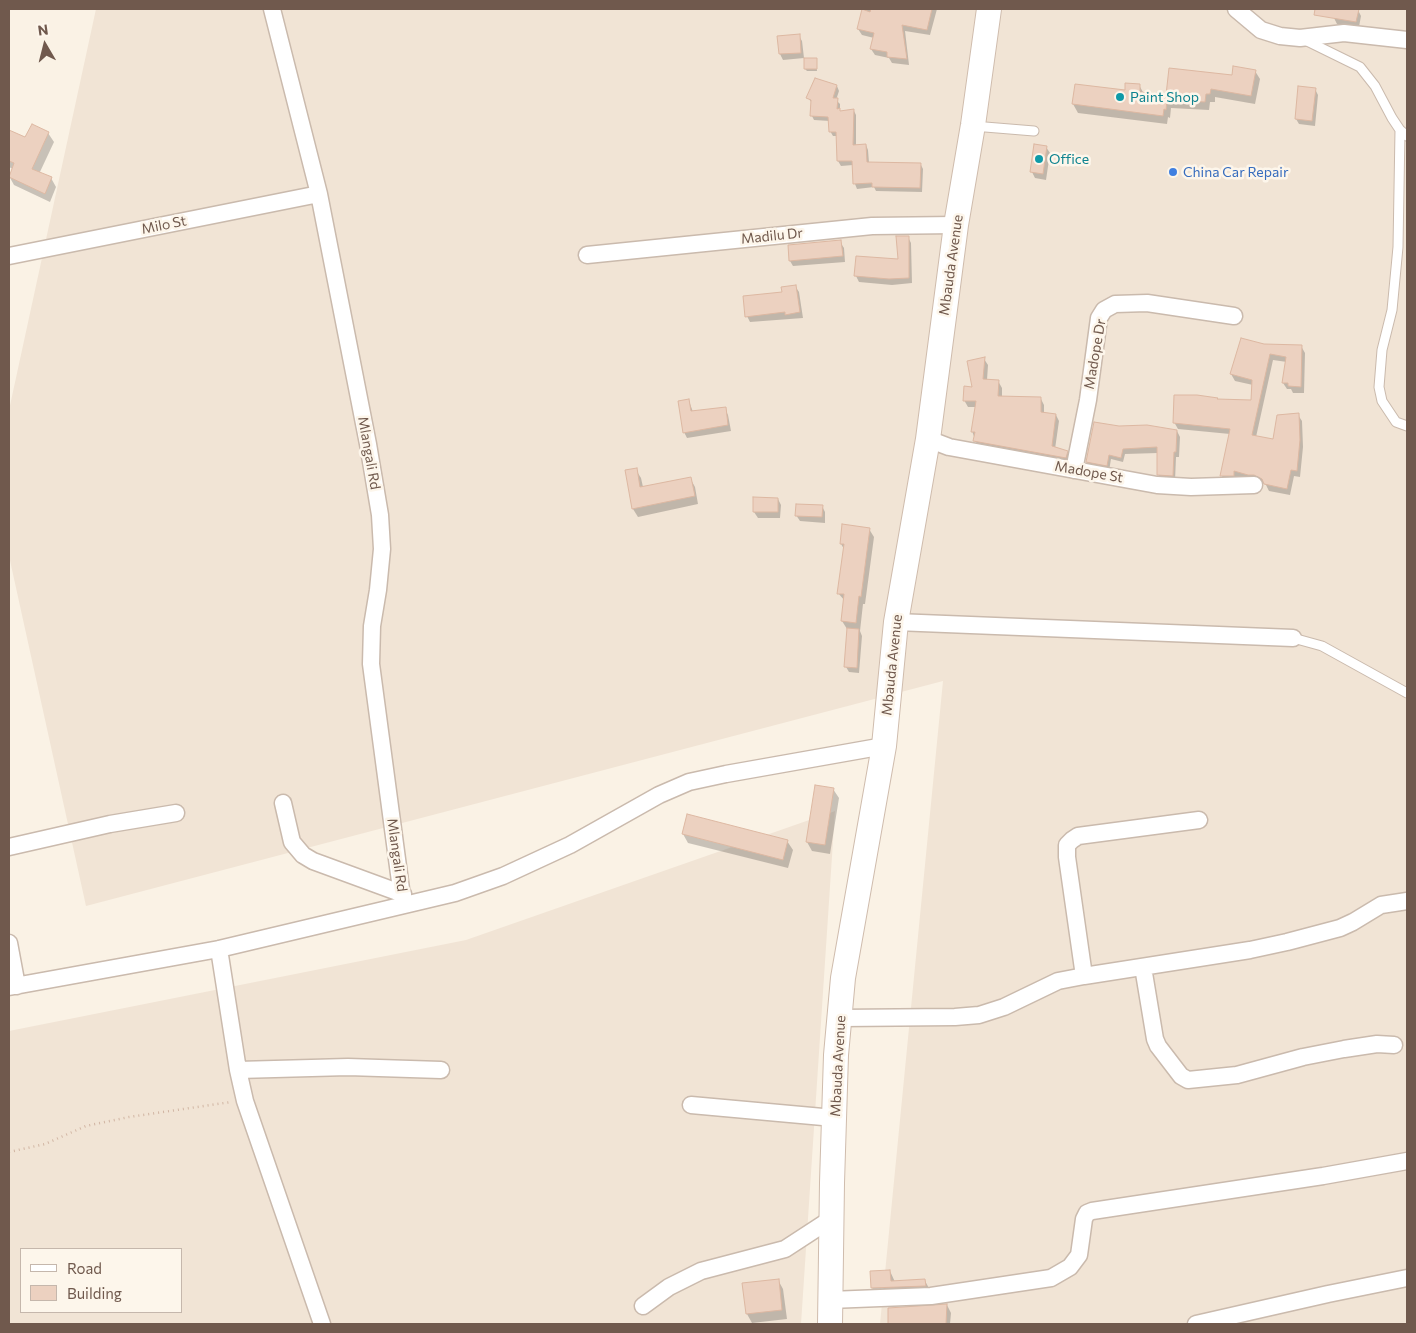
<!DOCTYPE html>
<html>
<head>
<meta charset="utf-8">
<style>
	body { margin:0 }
	#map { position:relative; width:1416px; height:1333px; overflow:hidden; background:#faf2e5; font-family:Commissioner,sans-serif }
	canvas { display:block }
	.frame { position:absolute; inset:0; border:10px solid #70594d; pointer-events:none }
	.legend { position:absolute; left:20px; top:1248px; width:162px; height:65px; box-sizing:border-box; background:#fdf6eb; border:1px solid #c5b7ac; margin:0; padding:6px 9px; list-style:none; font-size:15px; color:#70594d }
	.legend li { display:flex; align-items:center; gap:10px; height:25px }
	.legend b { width:25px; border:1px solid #c5b7ac }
	.north { position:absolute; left:20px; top:20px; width:50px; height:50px; -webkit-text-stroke:4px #fdf6eb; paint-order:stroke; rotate:352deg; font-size:14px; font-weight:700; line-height:20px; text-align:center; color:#70594d }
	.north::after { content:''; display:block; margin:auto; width:18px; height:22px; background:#70594d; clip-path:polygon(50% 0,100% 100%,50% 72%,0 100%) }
</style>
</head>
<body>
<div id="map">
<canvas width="1416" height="1333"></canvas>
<div class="frame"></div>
<ul class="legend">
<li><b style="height:6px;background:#fff"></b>Road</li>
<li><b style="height:14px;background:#ecd1c0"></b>Building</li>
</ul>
<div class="north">N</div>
</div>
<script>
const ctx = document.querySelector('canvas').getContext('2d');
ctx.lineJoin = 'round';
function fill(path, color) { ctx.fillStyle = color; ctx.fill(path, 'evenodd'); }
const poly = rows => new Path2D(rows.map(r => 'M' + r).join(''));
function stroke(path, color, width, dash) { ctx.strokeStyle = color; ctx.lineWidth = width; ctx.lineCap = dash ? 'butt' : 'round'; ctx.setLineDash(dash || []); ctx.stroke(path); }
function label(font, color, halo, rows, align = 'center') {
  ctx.font = font + ' Commissioner,sans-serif'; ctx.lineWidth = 5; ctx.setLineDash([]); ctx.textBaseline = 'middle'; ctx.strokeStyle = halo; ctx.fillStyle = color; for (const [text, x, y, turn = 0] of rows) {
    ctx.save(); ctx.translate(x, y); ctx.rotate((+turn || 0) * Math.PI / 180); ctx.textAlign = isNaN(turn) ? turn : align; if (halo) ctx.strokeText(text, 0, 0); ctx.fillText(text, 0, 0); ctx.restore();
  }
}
fill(poly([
	[96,9,1407,9,1407,1324,880,1324,943,681,86,906,9,556,9,410],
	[835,811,801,1324,9,1324,9,1031,466,940],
	[21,1249,181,1249,181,1312,21,1312]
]), '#f1e4d5');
fill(poly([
	[863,9,937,9,930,35,905,31,909,65,892,63,889,58,875,55,871,49,874,38,862,35,858,29],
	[1335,9,1358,10,1361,16,1359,27,1337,24,1334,18],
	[799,36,802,41,804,58,783,60,780,54,778,37],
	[816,60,817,71,807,71,805,69],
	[1255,71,1260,79,1255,104,1215,97,1215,102,1210,102,1209,110,1171,108,1170,118,1168,117,1167,124,1078,113,1073,104,1076,86,1126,92,1139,85,1144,94,1167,97],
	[837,86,839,91,836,100,840,104,840,112,854,111,856,115,856,146,866,145,868,150,869,163,921,165,923,169,922,192,876,191,874,187,857,189,855,184,853,165,841,166,838,161,837,136,833,136,830,131,830,121,814,120,812,116,812,103,808,98],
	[1315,89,1318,95,1315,126,1299,124,1296,119],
	[9,131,26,139,48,133,54,142,39,174,51,178,56,187,50,202,14,185,9,176,13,169,9,167],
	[1046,147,1050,153,1046,180,1035,178,1032,172],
	[908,237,911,243,912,283,892,285,859,282,856,276,857,257,899,261],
	[840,242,844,248,845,262,793,266,790,261],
	[795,286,799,292,803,318,750,322,747,316],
	[1264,346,1301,346,1305,353,1304,393,1293,393,1291,389,1287,389,1283,383,1287,362,1273,360,1256,437,1274,440,1298,415,1302,421,1303,447,1300,477,1294,476,1290,495,1269,491,1266,485,1259,481,1252,481,1238,477,1237,482,1225,482,1222,476,1230,434,1178,429,1174,422,1218,400,1252,401,1253,385,1235,381,1231,374],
	[984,359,988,365,987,380,998,381,1002,388,1002,398,1041,399,1044,405,1044,413,1056,415,1059,421,1055,449,1067,452,1070,459,1069,464,978,447,972,431,976,407,968,407,964,400,973,388],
	[689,401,693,412,725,409,728,415,731,431,687,438,684,432],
	[1119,428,1177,431,1180,437,1179,457,1176,457,1175,481,1161,480,1158,474,1158,453,1125,454,1123,462,1111,459,1109,471,1090,467,1087,462],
	[636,470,641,478,643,487,690,478,695,487,698,504,638,517,633,509],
	[778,499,781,505,780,518,758,518,754,512],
	[822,506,825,512,825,523,800,521,796,515],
	[869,529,874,537,865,604,863,604,860,631,862,636,859,673,849,672,846,667,849,629,847,629,842,621,845,601,838,593,844,549,841,544],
	[833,789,839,798,830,854,812,851,807,842],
	[683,834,787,841,793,850,788,868,688,843],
	[890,1271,895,1282,925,1281,930,1290,878,1297,872,1288,871,1272],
	[778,1280,783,1289,787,1319,752,1323,747,1314],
	[947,1305,951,1313,950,1324,889,1324,890,1309]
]), '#0003');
const building = poly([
	[862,9,870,12,871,9,932,9,927,30,902,25,907,59,887,57,887,52,870,49,874,33,857,29,862,9],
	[1315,9,1359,9,1356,22,1314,15,1315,9],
	[800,34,801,53,779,54,777,36,800,34],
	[804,58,817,58,817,69,804,69,804,58],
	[1233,66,1256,70,1251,96,1211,89,1210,94,1206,94,1205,102,1167,100,1166,110,1164,109,1163,116,1072,104,1075,84,1125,90,1125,83,1140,84,1140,92,1166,95,1169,68,1232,75,1233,66],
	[815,78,837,85,833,98,838,98,837,109,840,108,840,111,854,109,853,145,866,144,867,162,921,163,920,188,872,187,872,183,853,184,852,161,837,161,836,132,829,132,828,117,810,116,811,100,806,98,815,78],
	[1298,86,1316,88,1312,121,1295,119,1298,86],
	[32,124,49,132,32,169,52,177,45,194,9,177,14,163,9,161,9,130,25,137,32,124],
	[1034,144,1047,146,1043,174,1030,172,1034,144],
	[896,236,909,236,909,278,889,279,854,276,856,256,898,259,896,236],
	[841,240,843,256,789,261,788,245,841,240],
	[796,285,800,312,785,315,785,312,745,317,743,296,782,292,781,287,796,285],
	[1241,338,1264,344,1302,345,1301,387,1288,386,1288,383,1282,383,1286,357,1270,354,1252,435,1273,439,1277,415,1299,413,1300,440,1297,471,1291,470,1287,489,1264,484,1262,479,1254,475,1248,475,1234,471,1234,476,1220,476,1230,429,1173,423,1174,395,1197,395,1218,398,1217,399,1251,400,1252,380,1230,374,1241,338],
	[985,357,983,379,999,380,998,396,1041,397,1041,412,1056,414,1052,446,1068,451,1066,458,973,441,975,432,971,432,976,401,963,401,964,386,972,387,967,361,985,357],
	[689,399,691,411,726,407,728,425,683,433,678,401,689,399],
	[1094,422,1119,426,1147,425,1177,430,1176,452,1174,452,1173,476,1157,475,1157,447,1123,449,1121,458,1109,455,1107,466,1086,462,1094,422],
	[637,468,640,487,691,477,695,496,632,509,625,470,637,468],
	[753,497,778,498,778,512,753,512,753,497],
	[796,504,823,505,822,517,795,516,796,504],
	[842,524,870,528,861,597,859,596,856,623,841,621,844,594,837,594,844,544,840,544,842,524],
	[847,628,859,629,857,668,844,667,847,628],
	[815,785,834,788,825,845,806,842,815,785],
	[687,814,788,840,783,860,682,834,687,814],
	[890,1270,891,1281,925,1279,926,1286,871,1288,870,1271,890,1270],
	[779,1279,782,1310,746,1314,742,1283,779,1279],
	[947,1304,946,1324,888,1324,888,1308,947,1304]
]);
fill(building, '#ecd1c0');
stroke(building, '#ddb8a2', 1);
const lane = poly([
	[1305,40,1360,67,1375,86,1392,118,1400,130,1407,136],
	[973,126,1034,131],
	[1400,130,1398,247,1392,310,1382,350,1379,387,1382,401,1396,422,1407,426],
	[1293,638,1322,646,1407,693]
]);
const street = poly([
	[272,9,319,194,368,444,380,515,382,549,378,590,372,626,371,664,403,904],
	[1236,9,1261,30,1280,36,1300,38,1344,33,1407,40],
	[587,255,872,226,956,225],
	[9,256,319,194],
	[928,439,949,447,1157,485,1191,487,1254,485],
	[1074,470,1088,400,1099,318,1104,310,1115,304,1147,303,1234,316],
	[896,622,1293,638],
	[283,803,292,842,303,855,313,861,403,894],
	[9,847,110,824,176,813],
	[9,943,17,986],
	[219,949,238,1070,245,1101,322,1324],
	[1143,967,1155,1039,1158,1046,1181,1076,1188,1080,1237,1075,1303,1057,1344,1049,1377,1044,1394,1045],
	[1084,976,1067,857,1067,845,1072,840,1078,836,1199,820],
	[9,987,219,949,455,893,503,876,570,845,659,795,689,782,726,774,884,746],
	[840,1018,955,1017,979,1015,1004,1007,1058,981,1084,976,1250,950,1287,942,1340,928,1353,922,1381,905,1407,901],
	[238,1070,348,1067,441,1070],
	[691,1105,834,1118],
	[830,1300,931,1296,1051,1278,1070,1267,1079,1255,1084,1219,1087,1213,1092,1211,1323,1176,1407,1161],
	[643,1306,669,1287,701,1271,785,1249,831,1219],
	[1196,1324,1328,1294,1407,1278]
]);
const secondary = poly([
	[830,1324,832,1183,836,1055,843,978,884,746,896,622,928,439,956,225,973,125,989,9]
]);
stroke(lane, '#cabaad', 11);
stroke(street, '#cabaad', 19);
stroke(secondary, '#cfbcad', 26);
stroke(poly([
	[9,1152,45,1144,86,1126,129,1117,231,1102]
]), '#d1b5a3', 2.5, [1, 4]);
stroke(lane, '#fff', 9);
stroke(street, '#fff', 16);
stroke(secondary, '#fff', 24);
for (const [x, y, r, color] of [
	[1120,97,5,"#0f9aa8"],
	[1039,159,5,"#0f9aa8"],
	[1173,172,5,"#3f7fe0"]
]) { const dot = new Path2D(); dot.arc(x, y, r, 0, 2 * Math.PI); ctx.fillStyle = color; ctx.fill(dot); stroke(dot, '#fdf6eb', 2); }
label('14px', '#0d838f', '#fdf6eb', [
	["Paint Shop",1130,97],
	["Office",1049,159]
], 'left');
label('14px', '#366cbe', '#fdf6eb', [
	["China Car Repair",1183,172]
], 'left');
label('14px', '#70594d', '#fdf6eb', [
	["Milo St",164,225,-11],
	["Madilu Dr",772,236,-6],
	["Mbauda Avenue",951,265,-82],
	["Madope Dr",1095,354,-80],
	["Mlangali Rd",369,453,80],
	["Madope St",1089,472,10],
	["Mbauda Avenue",892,665,-84],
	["Mlangali Rd",397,855,82],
	["Mbauda Avenue",838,1066,-87]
]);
</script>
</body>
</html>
